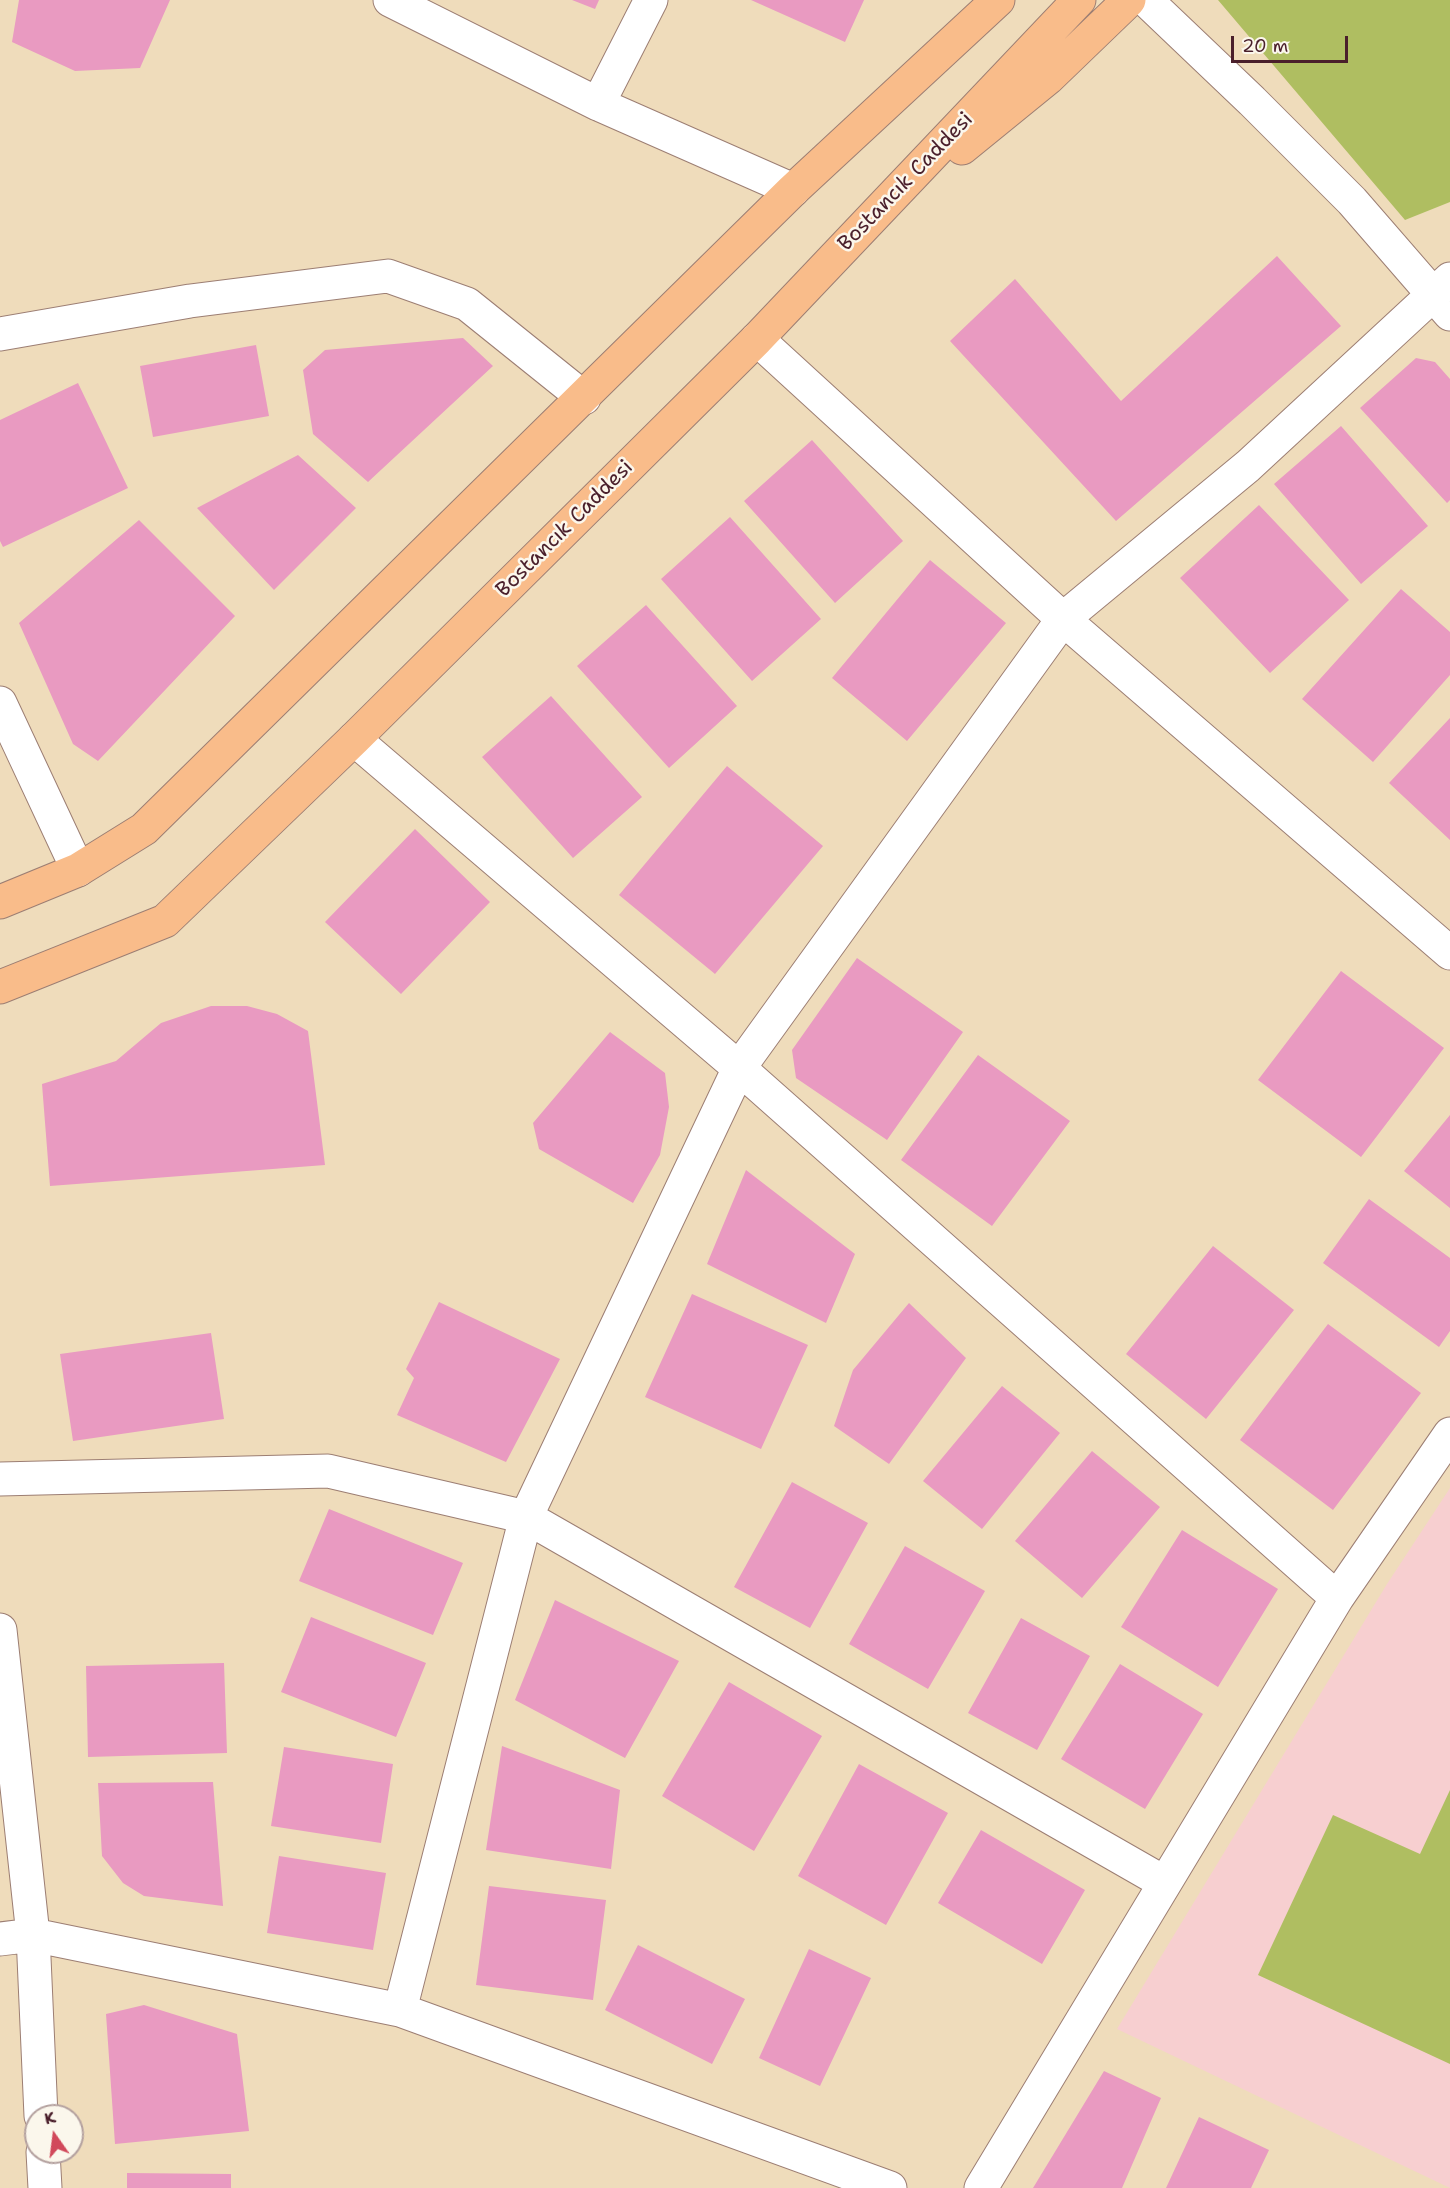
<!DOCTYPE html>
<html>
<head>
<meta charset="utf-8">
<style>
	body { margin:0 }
	#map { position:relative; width:1450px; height:2188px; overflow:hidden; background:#efdcbb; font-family:"Shantell Sans",sans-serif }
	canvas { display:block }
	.north { position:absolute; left:24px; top:2104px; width:60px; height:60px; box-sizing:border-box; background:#fbf7ec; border:2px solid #b4a19f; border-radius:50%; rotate:346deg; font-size:16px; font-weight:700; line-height:24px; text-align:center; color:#4a1f2b }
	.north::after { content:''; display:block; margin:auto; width:21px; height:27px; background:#d1495b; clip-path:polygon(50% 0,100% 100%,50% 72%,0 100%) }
	.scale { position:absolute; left:1231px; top:36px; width:117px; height:27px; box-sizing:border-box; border:3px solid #4a1f2b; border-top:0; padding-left:8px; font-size:18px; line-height:21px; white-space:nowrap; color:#4a1f2b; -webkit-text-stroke:4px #fbf7ec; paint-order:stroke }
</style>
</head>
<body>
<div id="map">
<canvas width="1450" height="2188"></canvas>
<div class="north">K</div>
<div class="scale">20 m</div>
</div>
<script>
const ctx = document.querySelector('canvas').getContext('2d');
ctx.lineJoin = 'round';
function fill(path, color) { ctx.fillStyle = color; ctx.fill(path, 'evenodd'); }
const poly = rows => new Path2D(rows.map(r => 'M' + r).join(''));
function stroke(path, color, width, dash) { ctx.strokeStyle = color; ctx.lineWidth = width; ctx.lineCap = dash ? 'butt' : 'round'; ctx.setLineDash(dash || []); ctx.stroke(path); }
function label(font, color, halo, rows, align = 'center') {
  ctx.font = font + ' "Shantell Sans",sans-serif'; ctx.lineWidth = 5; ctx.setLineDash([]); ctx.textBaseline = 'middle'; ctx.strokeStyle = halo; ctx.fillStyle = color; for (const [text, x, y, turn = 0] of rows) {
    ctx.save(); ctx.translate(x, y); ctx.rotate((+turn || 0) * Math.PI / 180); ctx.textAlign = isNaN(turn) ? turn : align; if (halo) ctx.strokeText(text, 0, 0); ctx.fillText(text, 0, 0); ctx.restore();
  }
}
fill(poly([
	[1450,1488,1450,2188,1117,2029,1387,1584]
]), '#f7cfd0');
fill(poly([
	[1218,0,1450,0,1450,202,1405,220],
	[1450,1790,1450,2064,1258,1975,1333,1815,1420,1854]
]), '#afbe61');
fill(poly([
	[19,0,170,0,140,68,75,71,12,42],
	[572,0,599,0,595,9],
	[751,0,864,0,845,42],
	[1277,256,1341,326,1116,521,950,341,1015,279,1121,401],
	[463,338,493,366,368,482,313,434,303,370,325,350],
	[256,345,269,416,153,437,140,366],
	[1416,358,1435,362,1450,379,1450,500,1447,503,1360,408],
	[78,383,128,488,3,547,0,541,0,420],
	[1341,426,1428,526,1361,584,1274,484],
	[812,440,903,541,835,603,744,501],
	[298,455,356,508,274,590,197,508],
	[1259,505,1349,600,1270,673,1180,578],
	[730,517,821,619,752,681,661,579],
	[139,520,235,616,98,761,73,744,19,623],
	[930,560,1006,623,907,741,832,678],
	[1401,589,1450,632,1450,675,1373,762,1302,699],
	[646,605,737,706,669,768,577,666],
	[551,696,642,797,573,858,482,757],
	[1450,718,1450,840,1389,783],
	[727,766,823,846,715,974,619,895],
	[415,829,490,902,401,994,325,922],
	[857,958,963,1032,887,1140,796,1078,792,1050],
	[1341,971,1444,1048,1361,1157,1258,1080],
	[211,1006,247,1006,277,1014,308,1031,325,1165,50,1186,42,1084,116,1061,161,1023],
	[610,1032,665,1073,669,1107,660,1155,633,1203,539,1149,533,1123],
	[978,1055,1070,1121,992,1226,901,1160],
	[1450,1115,1450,1208,1404,1171],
	[746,1170,855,1254,826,1323,707,1264],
	[1369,1199,1450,1258,1450,1331,1439,1347,1323,1263],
	[1213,1246,1294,1310,1206,1419,1126,1354],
	[692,1294,808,1345,761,1449,645,1397],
	[439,1302,560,1359,506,1462,397,1415,414,1378,406,1369],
	[909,1303,966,1358,889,1464,834,1426,853,1370],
	[1328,1324,1421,1393,1333,1510,1240,1440],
	[211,1333,224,1419,73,1441,60,1354],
	[1002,1386,1060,1433,982,1529,923,1481],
	[1092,1451,1160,1507,1082,1598,1015,1541],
	[792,1482,868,1523,810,1628,734,1587],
	[329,1509,463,1563,433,1635,299,1581],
	[1182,1530,1278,1589,1218,1687,1121,1627],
	[905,1546,985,1591,928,1689,849,1644],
	[555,1600,679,1661,625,1758,515,1700],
	[311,1617,426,1663,396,1737,281,1692],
	[1021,1618,1090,1656,1037,1750,968,1713],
	[224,1663,227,1753,88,1757,86,1666],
	[1120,1664,1203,1714,1145,1809,1061,1759],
	[729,1682,822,1736,754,1851,662,1796],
	[502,1746,620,1790,611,1869,486,1850],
	[284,1747,393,1764,381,1843,271,1826],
	[859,1764,948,1813,886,1925,798,1876],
	[213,1782,223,1906,144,1896,123,1883,102,1856,98,1783],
	[981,1830,1085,1890,1042,1964,938,1903],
	[279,1856,386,1873,373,1950,267,1933],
	[489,1886,606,1900,593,2000,476,1985],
	[638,1945,745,1999,712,2064,605,2010],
	[809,1949,871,1978,820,2086,759,2058],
	[144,2005,237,2034,249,2131,115,2144,106,2014],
	[1104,2071,1161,2098,1122,2188,1033,2188],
	[1199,2117,1269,2150,1251,2188,1166,2188],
	[127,2173,231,2174,231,2188,127,2188]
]), '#e99ac1');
const minor = poly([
	[390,0,598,104,793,190],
	[1146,0,1252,101,1352,201,1450,314],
	[598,104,651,0],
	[0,334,190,301,388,276,467,304,584,398],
	[757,339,1063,619,1450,953],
	[0,703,78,870],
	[354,739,739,1068,1337,1598],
	[0,1479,328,1471,526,1517,1165,1883],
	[0,1630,33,1935,41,2116],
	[0,1939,33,1935,400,2010,890,2188],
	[400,2010,526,1517,739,1068,1063,619,1248,466,1450,279],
	[43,2152,45,2188],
	[981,2188,1337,1598,1450,1434]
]);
const major = poly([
	[962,148,1048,78,1129,0],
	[0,902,78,870,144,829,793,190,998,0],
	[0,987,165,921,354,739,757,339,1079,0]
]);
stroke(minor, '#9c7e73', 35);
stroke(major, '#9c7e73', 35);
stroke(minor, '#fff', 33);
stroke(major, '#f9bc8a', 33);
label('21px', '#4a1f2b', '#fbf7ec', [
	["Bostancık Caddesi",906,182,-46],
	["Bostancık Caddesi",565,529,-45]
]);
</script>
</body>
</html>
